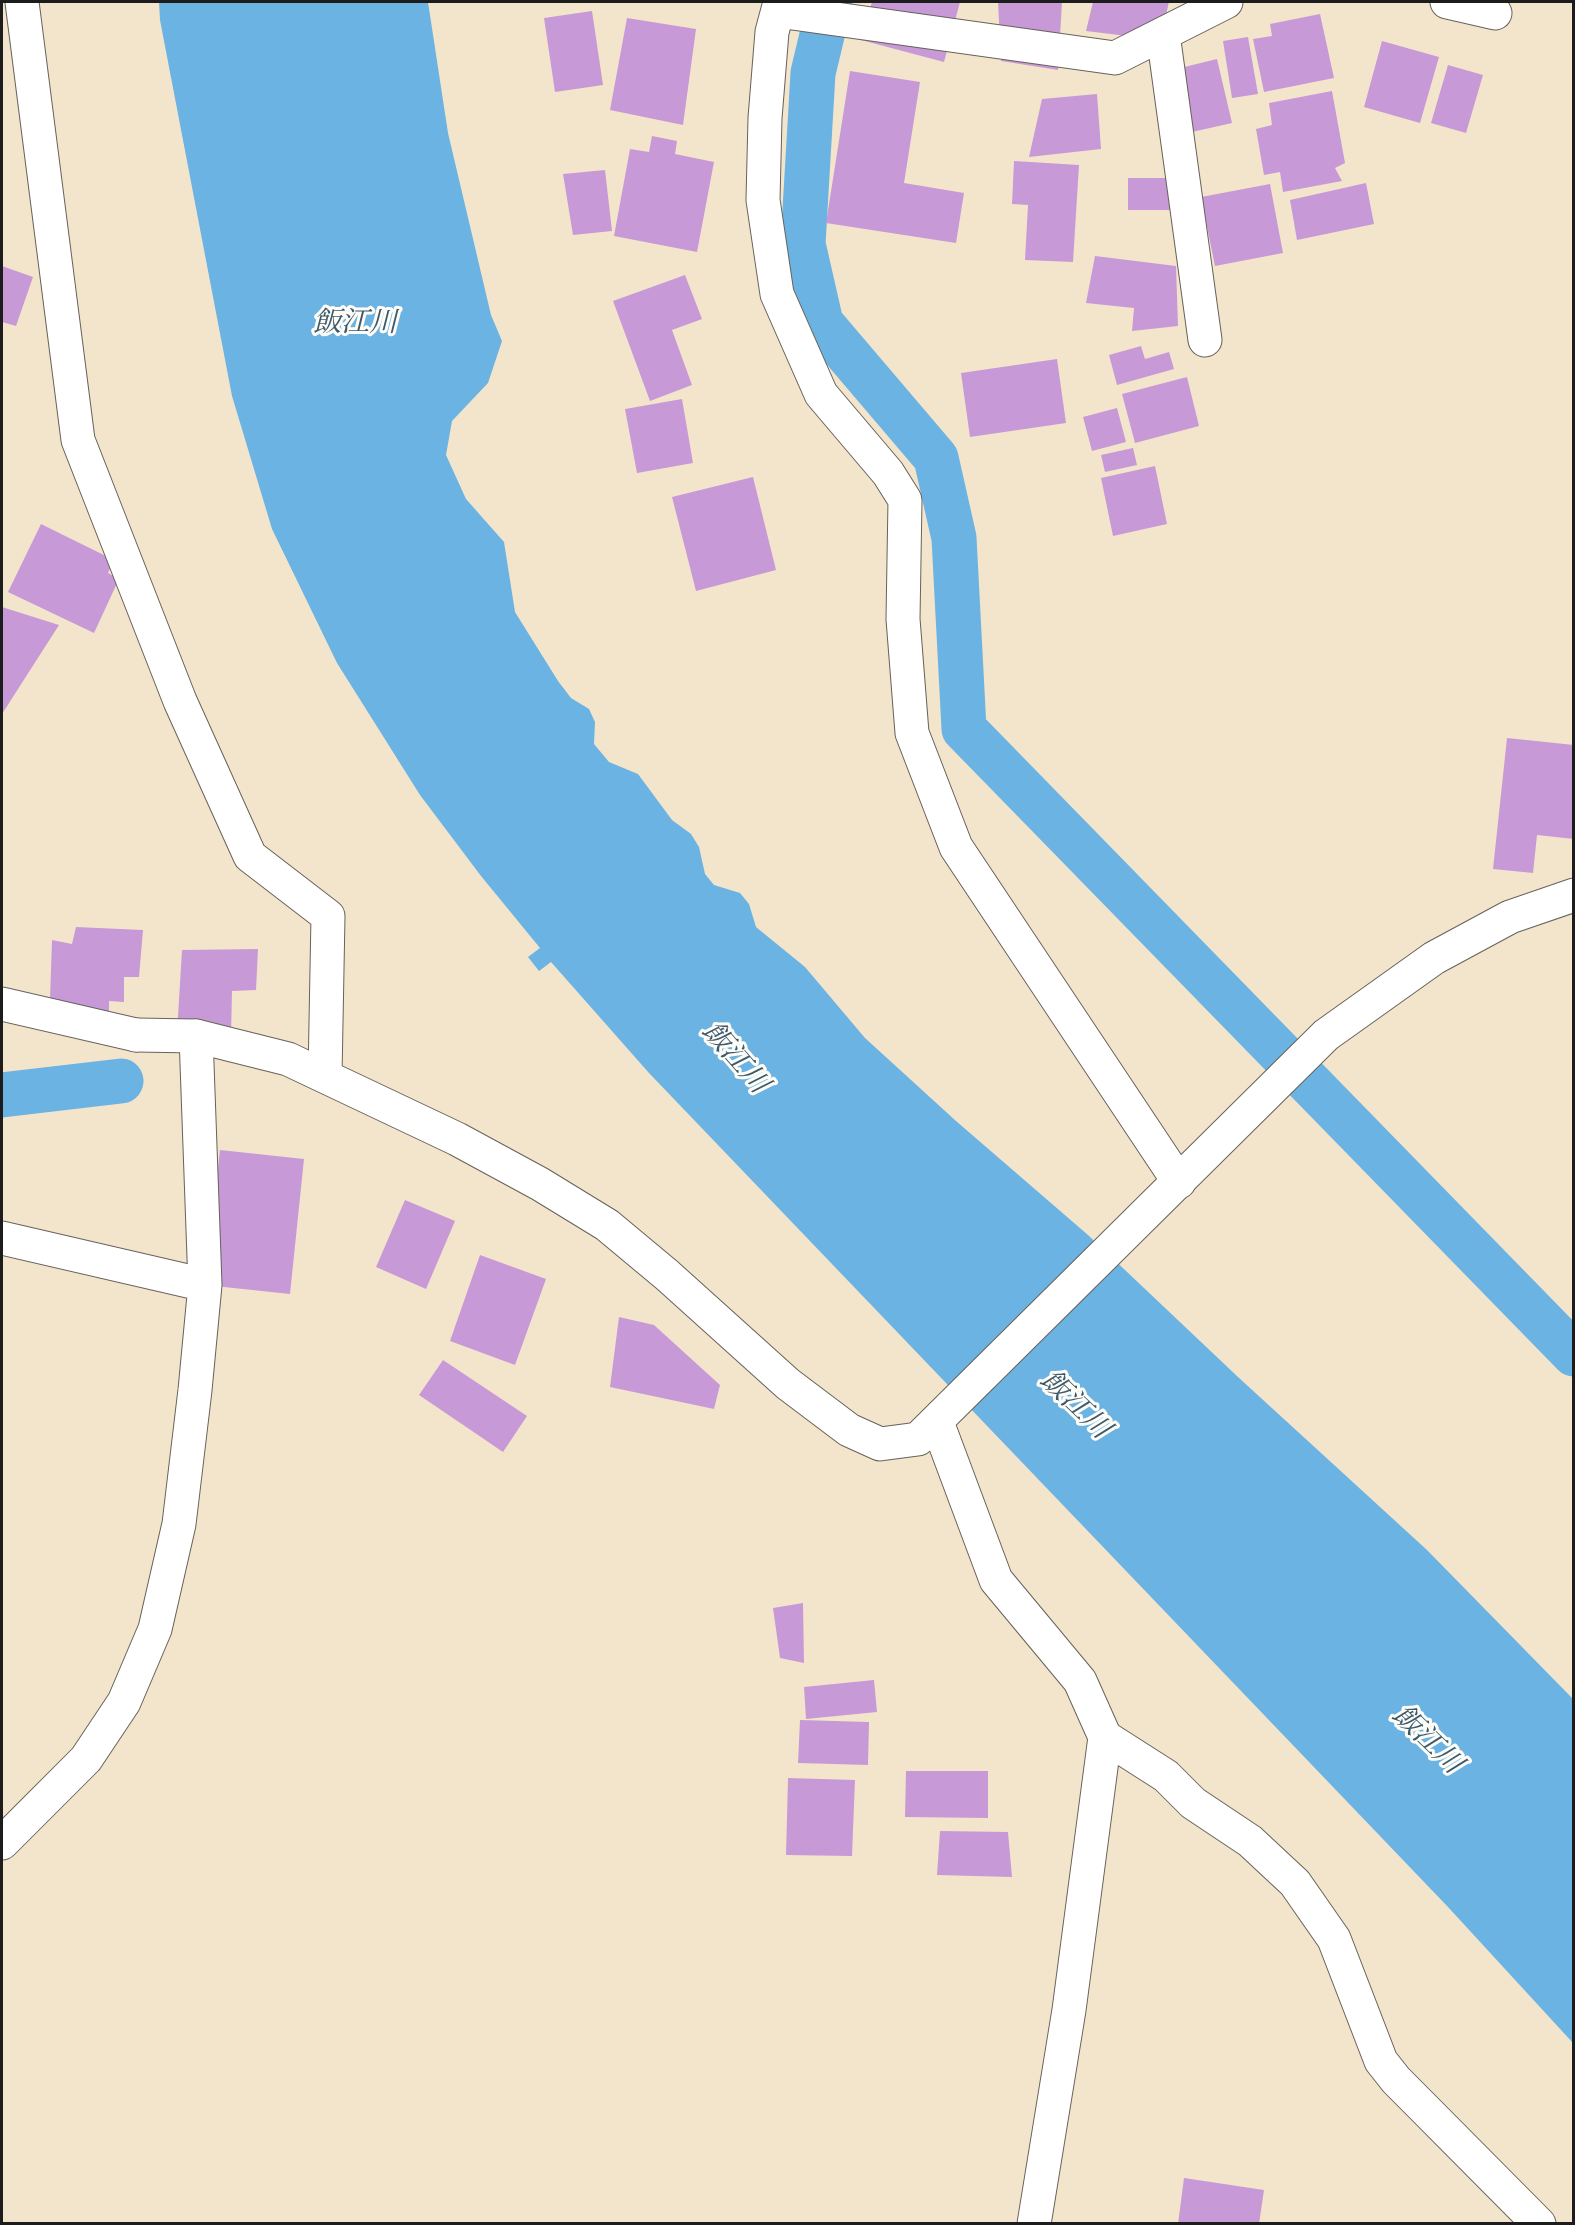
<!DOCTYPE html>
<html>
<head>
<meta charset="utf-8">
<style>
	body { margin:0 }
	#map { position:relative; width:1575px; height:2225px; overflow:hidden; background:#f3e5cc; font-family:"EB Garamond",serif }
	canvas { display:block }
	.frame { position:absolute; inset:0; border:3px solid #1c1c1c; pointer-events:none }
</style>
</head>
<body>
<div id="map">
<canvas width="1575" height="2225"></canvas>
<div class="frame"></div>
</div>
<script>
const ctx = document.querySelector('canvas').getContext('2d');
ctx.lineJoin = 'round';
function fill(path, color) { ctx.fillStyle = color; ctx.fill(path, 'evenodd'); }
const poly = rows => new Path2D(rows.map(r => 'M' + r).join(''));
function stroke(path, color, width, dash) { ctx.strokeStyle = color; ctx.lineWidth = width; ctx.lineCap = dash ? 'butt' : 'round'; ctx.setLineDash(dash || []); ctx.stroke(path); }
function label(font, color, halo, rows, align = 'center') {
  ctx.font = font + ' "EB Garamond","Noto Serif JP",serif'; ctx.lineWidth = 6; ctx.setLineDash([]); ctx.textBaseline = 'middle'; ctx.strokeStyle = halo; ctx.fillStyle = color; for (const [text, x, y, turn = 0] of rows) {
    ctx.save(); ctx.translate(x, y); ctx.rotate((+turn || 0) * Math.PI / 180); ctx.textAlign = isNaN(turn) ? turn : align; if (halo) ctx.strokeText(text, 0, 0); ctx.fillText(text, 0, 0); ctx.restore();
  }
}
fill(poly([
	[159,2,428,2,448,133,491,315,502,341,488,383,452,421,446,455,466,499,504,542,515,612,558,681,571,698,589,709,595,722,594,744,609,762,638,774,672,820,691,834,699,847,705,874,714,885,740,893,749,904,756,927,805,967,865,1038,956,1121,1088,1235,1238,1377,1427,1550,1573,1699,1573,2043,1448,1907,649,1073,551,962,539,971,528,957,540,948,481,876,420,795,337,663,272,529,232,396,160,20]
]), '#6bb3e2');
stroke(poly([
	[830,2,813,73,803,244,821,323,936,458,954,538,964,729,1574,1354],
	[2,1095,121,1081]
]), '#6bb3e2', 45);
fill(poly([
	[872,2,960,2,944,62,861,40],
	[998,2,1062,2,1058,70,1001,61],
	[1093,2,1169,2,1160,40,1086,31],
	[592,11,603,85,555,92,544,18],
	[1320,14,1334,78,1264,92,1253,39,1272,36,1270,24],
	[627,18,696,29,683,125,610,110],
	[1248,37,1258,94,1232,98,1223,41],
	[1382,41,1439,57,1420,123,1364,107],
	[1217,59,1232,123,1183,134,1168,71],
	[1448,65,1483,75,1466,133,1431,123],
	[850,71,920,82,904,183,964,193,956,243,826,223],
	[1332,91,1345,163,1335,168,1342,181,1283,192,1280,172,1264,175,1256,129,1272,125,1269,103],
	[1097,94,1101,149,1029,157,1042,99],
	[652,136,677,141,675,154,714,162,697,252,614,236,630,149,649,152],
	[1014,161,1079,165,1073,262,1025,260,1028,205,1012,204],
	[605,170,612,231,573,235,563,174],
	[1128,178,1171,178,1171,210,1128,210],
	[1366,183,1374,224,1297,240,1290,200],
	[1270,184,1283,253,1215,266,1201,197],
	[1095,256,1176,266,1178,326,1132,331,1134,308,1086,303],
	[2,266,33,277,16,326,2,322],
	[685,275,702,319,672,330,692,385,650,401,613,301],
	[1141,346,1145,359,1169,352,1174,369,1117,385,1109,355],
	[1057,359,1066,423,970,437,961,373],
	[1187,377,1199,426,1135,443,1122,394],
	[682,399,693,463,637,473,625,409],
	[1117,408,1126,442,1092,451,1083,417],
	[1133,448,1137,465,1105,472,1101,455],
	[1155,466,1167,524,1113,536,1101,478],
	[753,477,776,570,696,591,672,497],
	[41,524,114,560,108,573,119,579,94,633,8,592],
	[2,607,59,625,2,714],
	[1507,738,1574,745,1574,839,1537,835,1533,873,1493,869],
	[76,927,143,930,139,977,124,977,124,1002,109,1001,109,1029,49,1029,52,940,72,944],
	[258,949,256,990,232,991,231,1036,177,1033,182,950],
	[220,1150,304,1159,290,1294,205,1285],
	[405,1200,455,1221,426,1289,376,1267],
	[480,1255,546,1279,515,1365,450,1341],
	[619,1317,654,1325,720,1385,714,1409,610,1387],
	[443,1360,527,1416,503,1452,419,1395],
	[803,1603,804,1663,780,1658,773,1608],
	[874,1680,877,1712,806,1719,804,1687],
	[800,1720,869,1722,868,1765,798,1763],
	[906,1771,988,1771,988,1818,905,1817],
	[788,1778,855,1780,852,1856,786,1855],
	[940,1831,1008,1832,1012,1877,937,1875],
	[1184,2178,1264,2190,1259,2224,1178,2224]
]), '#c899d7');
const minor = poly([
	[22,2,78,440,180,701,250,856,328,916,325,1076],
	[780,2,772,32,765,118,763,200,777,294,821,394,888,473,905,500,903,619,912,733,956,847,1179,1182],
	[1447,2,1495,13],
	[778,11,1115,58,1226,2],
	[1163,34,1205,340],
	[2,1004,136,1035],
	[2,1238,205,1285],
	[937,1422,996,1580,1080,1681,1105,1737,1166,1776,1193,1803,1250,1841,1295,1883,1334,1939,1381,2061,1396,2080,1539,2224],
	[2,1843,86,1759,124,1702,155,1629,179,1524,195,1390,205,1285,196,1036],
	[1034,2224,1069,2010,1105,1737]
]);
const tertiary = poly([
	[136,1035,196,1036,288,1059,457,1139,540,1184,607,1225,667,1275,788,1384,849,1430,880,1444,918,1439,1326,1035,1434,958,1510,917,1574,895]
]);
stroke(minor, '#67625a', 35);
stroke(tertiary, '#67625a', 35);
stroke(minor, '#fff', 33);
stroke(tertiary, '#fff', 33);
label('italic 28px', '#3c586b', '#fdfcf7', [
	["飯江川",355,323],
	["飯江川",735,1058,49],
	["飯江川",1075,1405,44],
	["飯江川",1427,1740,44]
]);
</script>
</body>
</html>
